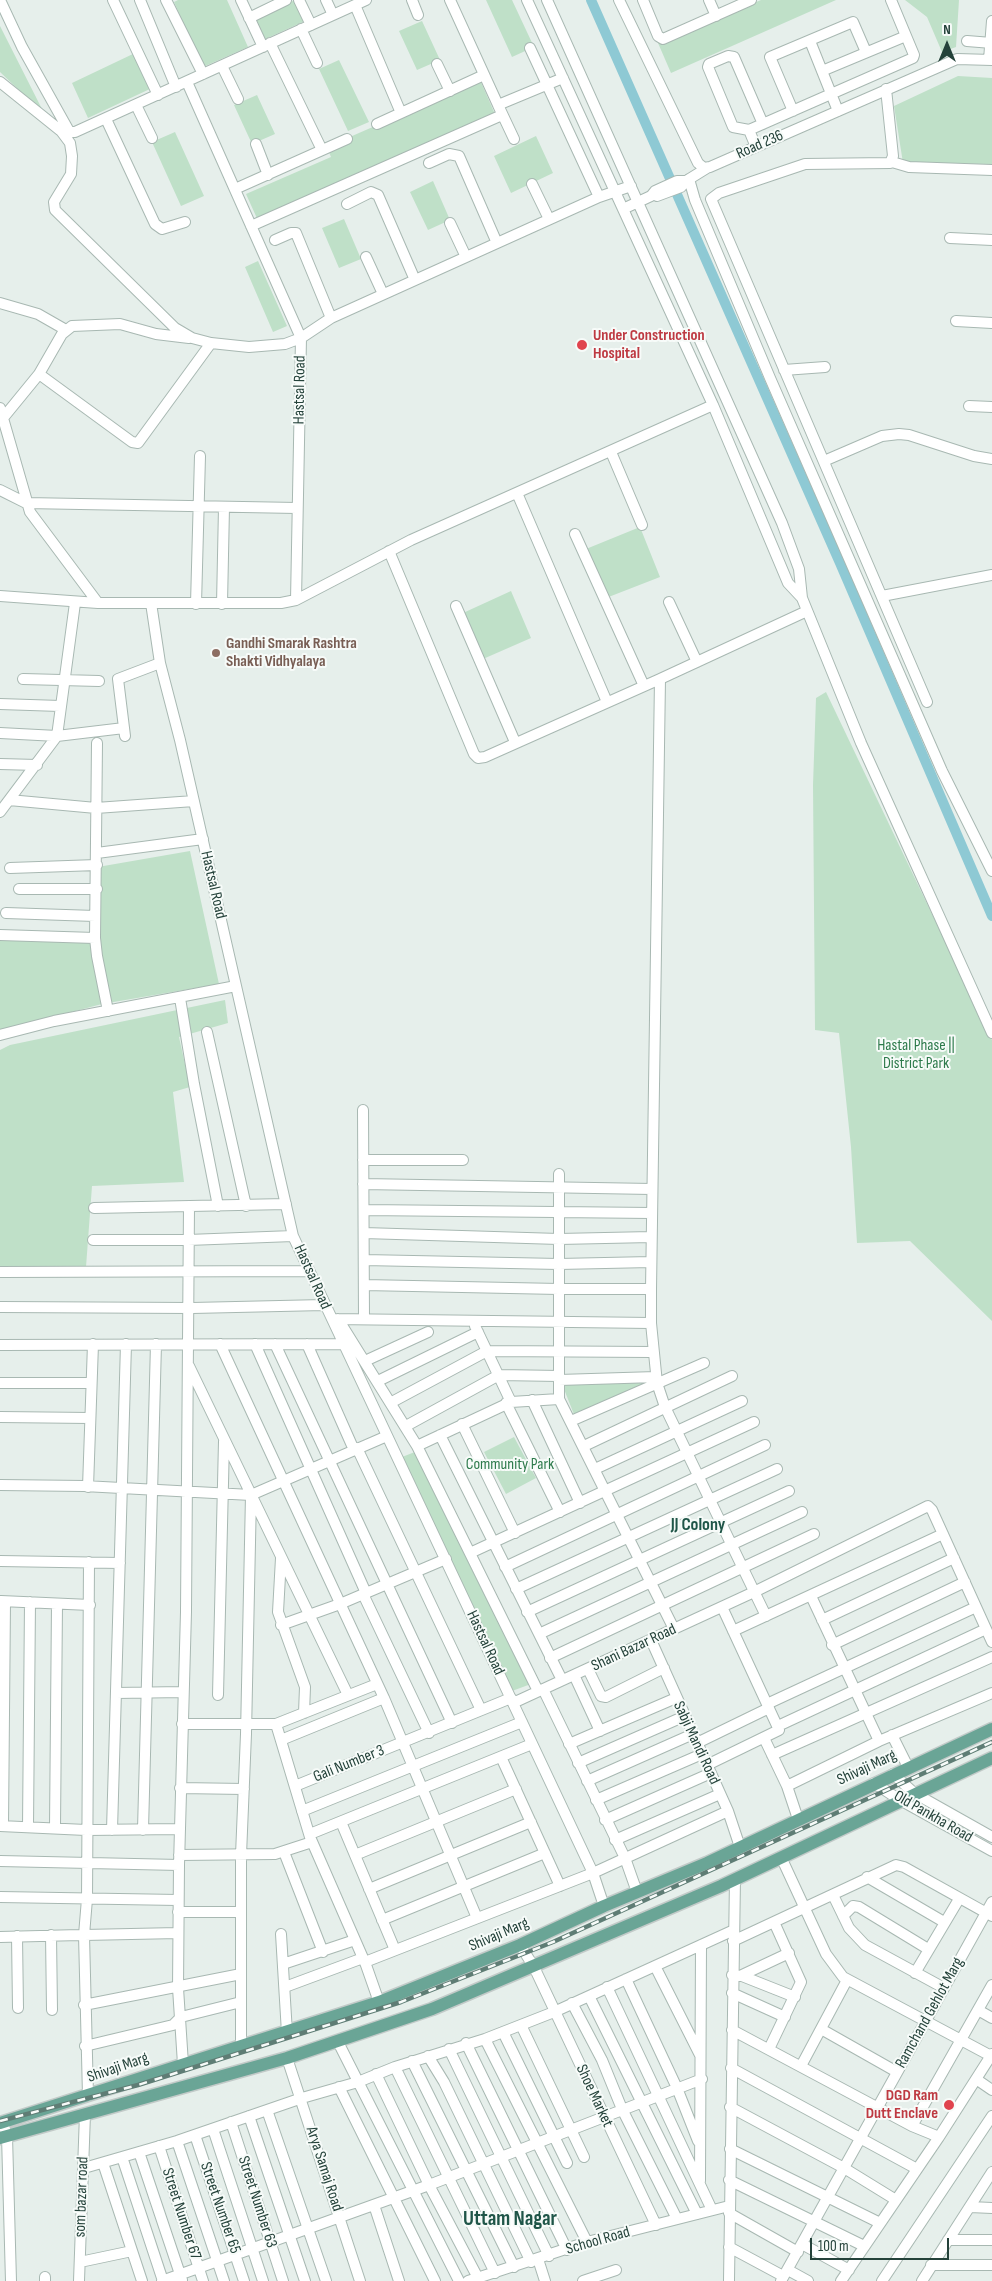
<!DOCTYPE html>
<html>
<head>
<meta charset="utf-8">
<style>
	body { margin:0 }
	#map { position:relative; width:992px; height:2281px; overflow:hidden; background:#e6efeb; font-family:"Sofia Sans Condensed",sans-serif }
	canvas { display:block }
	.north { position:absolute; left:922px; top:20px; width:50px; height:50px; -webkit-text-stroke:4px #f7fbf9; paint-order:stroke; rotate:0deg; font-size:14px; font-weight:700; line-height:20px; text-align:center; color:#24423a }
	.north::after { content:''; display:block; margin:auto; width:18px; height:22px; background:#24423a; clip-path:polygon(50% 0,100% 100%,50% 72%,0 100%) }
	.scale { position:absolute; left:810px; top:2238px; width:139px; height:22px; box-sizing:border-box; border:2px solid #24423a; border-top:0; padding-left:6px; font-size:15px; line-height:18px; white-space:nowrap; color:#24423a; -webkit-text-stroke:4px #f7fbf9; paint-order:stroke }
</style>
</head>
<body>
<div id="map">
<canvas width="992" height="2281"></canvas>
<div class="north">N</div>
<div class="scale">100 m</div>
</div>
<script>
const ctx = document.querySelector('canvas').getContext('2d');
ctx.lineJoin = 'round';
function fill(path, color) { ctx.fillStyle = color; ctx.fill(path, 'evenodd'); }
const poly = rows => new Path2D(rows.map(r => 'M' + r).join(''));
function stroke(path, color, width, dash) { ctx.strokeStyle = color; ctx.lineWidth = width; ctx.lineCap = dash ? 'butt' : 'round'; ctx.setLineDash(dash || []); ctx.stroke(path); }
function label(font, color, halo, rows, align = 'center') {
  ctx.font = font + ' "Sofia Sans Condensed",sans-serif'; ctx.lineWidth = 4; ctx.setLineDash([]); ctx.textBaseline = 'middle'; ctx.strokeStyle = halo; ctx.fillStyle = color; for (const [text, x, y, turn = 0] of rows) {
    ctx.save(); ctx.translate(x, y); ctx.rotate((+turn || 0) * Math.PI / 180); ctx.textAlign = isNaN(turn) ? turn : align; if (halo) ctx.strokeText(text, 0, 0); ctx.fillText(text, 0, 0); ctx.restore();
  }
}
fill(poly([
	[178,0,227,0,248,47,203,67,174,2],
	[295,0,305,21,263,40,253,20],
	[486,0,512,0,534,47,512,57],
	[761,0,836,0,671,73,658,43],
	[905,0,959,0,956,47,942,52,927,17],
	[422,21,440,60,417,70,399,31],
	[0,26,45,115,0,72],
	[135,53,152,88,88,118,72,83],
	[339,60,369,122,348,131,319,69],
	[958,76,992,78,992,164,903,163,894,106],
	[480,80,498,121,260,225,246,194,331,157,327,147],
	[257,95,275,134,252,144,234,105],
	[175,132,204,196,181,206,152,142],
	[536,136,553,173,511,193,494,156],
	[433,181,450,220,428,230,410,192],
	[344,219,361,259,339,268,322,228],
	[258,261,287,326,273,332,245,267],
	[640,527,660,577,606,598,586,549],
	[511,591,531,638,483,659,463,613],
	[826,692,992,1040,992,1321,910,1241,857,1243,851,1147,839,1033,815,1030,813,785,816,698],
	[190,851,219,984,102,1004,0,1031,0,939,92,938,92,868],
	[225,1000,228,1023,179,1037,190,1087,173,1092,184,1182,92,1186,86,1267,0,1268,0,1050,10,1045],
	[644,1383,575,1417,562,1384],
	[514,1437,536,1478,506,1494,484,1452],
	[420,1450,531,1684,512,1691,402,1457]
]), '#bfe0c8');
stroke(poly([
	[591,0,840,563,992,916]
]), '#8ec9d4', 10);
const minor = poly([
	[0,0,22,47,70,133],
	[113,0,158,95],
	[140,0,176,87],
	[166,0,203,74],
	[241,0,263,47],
	[299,0,311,25],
	[326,0,333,15],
	[412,0,418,15],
	[450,0,498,105],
	[527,0,713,405,788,583,802,598],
	[547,0,782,523,799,569,802,598,824,652,861,743,992,1033],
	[619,0,698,163,704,168,710,167,957,59,992,60],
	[643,0,658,36,663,39,751,0],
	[709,0,716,16],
	[355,5,401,113],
	[249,18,286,0],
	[301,29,317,63],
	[810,41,838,111],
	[967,41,992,43],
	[270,43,322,150],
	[530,48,599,197],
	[989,60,992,21],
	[437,64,450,91],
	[222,66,238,99],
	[822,71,906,36],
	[0,82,61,131,70,143,72,156,71,174,54,202,55,210,175,328,192,338,211,343,249,347,285,344,301,338,331,318,599,197,631,186],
	[886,89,893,156,890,163,805,164,719,193,711,199,927,702],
	[136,105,152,138],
	[793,111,770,57,853,22,866,52],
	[106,119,155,224,162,229,185,222],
	[377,124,484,75],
	[749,130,913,58,914,55,891,0],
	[61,131,75,132,366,0],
	[514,139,498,105,563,78],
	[256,144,268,175],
	[756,147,749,130,733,127,708,67,709,64,728,56,734,57,763,124],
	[892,162,909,167,992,170],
	[429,163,449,154,459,156,497,243],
	[689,179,695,200,770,378,942,771,992,871],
	[532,184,549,219],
	[235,189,347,139],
	[657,196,681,187,686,181],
	[347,204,371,192,378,195,415,280],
	[623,209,651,196,655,191,677,181,686,181,707,168],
	[450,223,466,257],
	[251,226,502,115],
	[950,238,992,240],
	[275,240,291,233,296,233,331,318],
	[366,257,383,294],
	[0,303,38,314,66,330],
	[956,321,992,323],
	[784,370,825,367],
	[39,374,132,442,138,443,211,343],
	[969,406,992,407],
	[0,408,30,512,98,603],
	[3,418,39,374,62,334,72,326,120,324,156,334,189,338],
	[611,452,642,525],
	[824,461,882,436,899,434,909,435,974,456,992,459],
	[0,490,26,503,297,508],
	[517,493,607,702],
	[575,534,644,686],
	[389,551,474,754,478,758,485,757,660,679],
	[0,596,98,603,281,603,296,600,301,338,187,82],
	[882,596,992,575],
	[296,600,411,540,713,405],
	[669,602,697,662],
	[151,603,160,663,180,740,293,1236,593,1873,604,1906],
	[196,604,200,456],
	[222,604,224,507],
	[456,606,515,742],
	[23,679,99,681],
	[0,704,60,706],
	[0,733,57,736,124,728],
	[125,736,118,679,160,663],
	[97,743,95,938,97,956,108,1011],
	[0,764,37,765],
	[9,800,96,808,194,801],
	[0,812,57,736,75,603],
	[97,853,203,839],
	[10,868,97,865],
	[19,889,97,889],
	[6,913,95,916],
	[0,935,95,938],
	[180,998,194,1084,218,1206],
	[207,1032,246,1206],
	[0,1035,54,1021,236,986],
	[363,1110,364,1319],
	[363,1160,463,1160],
	[559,1174,559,1399,674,1629],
	[363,1184,652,1189],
	[94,1208,286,1204],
	[364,1210,652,1213],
	[364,1233,559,1239,651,1237],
	[93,1240,188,1240,293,1236],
	[364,1260,559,1264,651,1262],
	[0,1272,308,1271],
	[364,1285,559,1289,651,1289],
	[0,1307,192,1308,324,1305],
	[334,1319,651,1323],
	[338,1319,417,1446,538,1691],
	[475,1326,511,1402],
	[220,1344,384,1698,477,1918],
	[255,1344,366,1593],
	[275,1344,452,1723],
	[307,1344,354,1450],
	[0,1345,343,1344],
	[365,1361,428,1332],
	[189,1366,348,1695],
	[559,1380,656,1377],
	[378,1381,478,1332],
	[0,1383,91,1383],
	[532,1400,580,1503],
	[392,1402,487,1351,653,1352],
	[506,1403,560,1512],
	[0,1417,90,1418],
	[571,1421,704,1363],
	[462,1424,515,1533],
	[406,1426,499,1375,559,1376],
	[440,1435,562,1680],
	[417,1446,511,1402,559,1399],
	[584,1446,732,1376],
	[357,1448,481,1710],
	[595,1469,742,1401],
	[0,1485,84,1486,251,1495,387,1436],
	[88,1487,93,1344],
	[470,1553,754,1422],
	[281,1558,278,1612,305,1687,304,1713],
	[0,1561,120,1563],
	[505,1567,765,1445],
	[516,1589,777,1469],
	[363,1594,429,1733],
	[811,1596,879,1741],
	[1,1601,90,1605],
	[527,1612,789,1491],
	[766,1616,665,1407,657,1383,651,1323,651,1289,660,679,807,611],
	[822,1620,954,1558],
	[281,1625,340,1604,446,1559],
	[733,1631,943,1534],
	[539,1634,802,1512],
	[651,1640,728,1811,740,1847],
	[832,1645,965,1582],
	[550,1658,814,1534],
	[588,1669,601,1696,606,1697,664,1668],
	[574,1675,600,1731],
	[543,1689,625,1858,637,1892],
	[116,1693,183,1692],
	[218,1695,224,1441],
	[513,1703,754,1592,928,1506,932,1510,992,1642],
	[767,1704,976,1607],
	[182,1724,276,1724,377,1684],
	[276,1724,310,1837,366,1965,379,2002],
	[778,1726,986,1629],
	[892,1735,908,1767],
	[764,1738,787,1786,798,1819],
	[281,1740,384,1698],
	[697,1743,769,1708],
	[569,1744,676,1698],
	[772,1755,992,1657],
	[501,1757,560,1886],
	[578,1763,685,1716],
	[707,1765,779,1730,722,1607],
	[893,1774,914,1793,992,1837],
	[587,1781,693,1734],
	[874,1783,900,1800,992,1851],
	[295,1786,511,1698],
	[787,1786,879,1741,992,1693],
	[180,1788,244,1789],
	[596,1800,702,1754],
	[302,1811,522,1722],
	[605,1820,711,1773],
	[341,1822,395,1950],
	[0,1826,86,1830,179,1829],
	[3,1826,5,1602],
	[28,1827,30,1602],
	[55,1828,57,1604],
	[112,1830,126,1344],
	[143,1830,156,1344],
	[310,1834,532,1744],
	[615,1840,720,1794],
	[284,1852,323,1952],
	[179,1855,275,1854,312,1842],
	[355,1855,516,1789],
	[781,1857,826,1954,843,1977,991,2056],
	[0,1861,179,1865],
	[867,1877,944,1922],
	[369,1889,531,1822],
	[833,1895,849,1928,865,1945,944,1988],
	[0,1897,178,1900],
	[178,1912,240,1912],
	[843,1916,853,1906,859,1907,928,1949],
	[382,1920,545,1853],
	[281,1934,287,2033],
	[51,1935,52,2010],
	[84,1935,178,1933],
	[17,1936,18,2008],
	[0,1937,80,1935],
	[733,1941,896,1865,904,1867,992,1916],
	[520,1945,534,1967,656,2225],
	[365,1962,593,1873,728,1811],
	[283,1964,355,1940],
	[655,1966,700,2055],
	[915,1973,959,1899],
	[732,1975,742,1976,795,1997],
	[740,1976,789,1953],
	[626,1979,677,2088,698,2141],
	[285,1987,363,1958],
	[607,1987,712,2210],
	[732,1993,785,2017],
	[589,1996,697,2214],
	[572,2003,602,2060,622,2109,677,2219],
	[84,2005,241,1974],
	[978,2010,992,2018],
	[521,2025,584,2157],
	[821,2029,897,2072],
	[732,2030,912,2126,939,2137],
	[503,2032,567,2163],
	[485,2039,587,2242],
	[338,2042,459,2281],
	[466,2043,567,2250],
	[85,2046,173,2025,181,2017,241,2002],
	[241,2046,241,1855,246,1734,251,1495],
	[449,2049,549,2256],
	[769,2049,801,1982,774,1922],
	[428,2056,444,2082,531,2262],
	[287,2058,360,2281],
	[412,2061,514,2267],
	[183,2064,178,1988,179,1865,186,1612,189,1207],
	[801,2066,847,1980],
	[395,2067,495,2273],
	[731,2068,917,2169],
	[376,2074,429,2185,478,2278],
	[976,2079,992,2090],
	[339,2087,435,2281],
	[88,2096,84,1935,87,1899,89,1562],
	[730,2107,844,2168,896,2200],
	[267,2110,326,2281],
	[249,2116,305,2281],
	[231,2122,283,2281],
	[3,2123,7,2136,11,2281],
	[912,2126,992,1985],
	[213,2129,263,2281],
	[195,2135,244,2281],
	[177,2141,224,2281],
	[159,2146,203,2281],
	[730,2149,880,2223],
	[139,2152,182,2280],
	[122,2157,163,2281],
	[103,2163,142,2281],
	[84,2168,177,2141,302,2098,358,2082,395,2067,485,2039,554,2012,734,1930],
	[729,2180,864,2246],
	[700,2181,701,1945],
	[374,2205,399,2281],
	[970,2207,992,2208],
	[729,2213,798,2252],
	[948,2240,992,2240],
	[802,2244,849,2270],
	[729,2247,783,2276],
	[538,2259,545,2281],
	[80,2262,132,2251],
	[931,2265,992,2265],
	[788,2270,808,2281],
	[45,2281,45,2277],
	[79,2281,85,2114],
	[162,2281,429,2185,702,2079],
	[468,2281,587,2242,729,2206],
	[583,2281,616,2270],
	[729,2281,735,1879],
	[781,2281,992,1902],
	[841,2281,939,2137,992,2054],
	[882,2281,992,2116],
	[922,2281,992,2172]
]);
const major = poly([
	[0,2123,379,2002,520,1945,604,1906,707,1863,992,1729],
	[0,2138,287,2058,432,2009,721,1886,992,1758]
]);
stroke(minor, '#a8b8b2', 12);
stroke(major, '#c2cac8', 15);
stroke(minor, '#fff', 10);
stroke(major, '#6aa596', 12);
const rail = poly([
	[0,2121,138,2085,401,2002,553,1942,992,1742]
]);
stroke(rail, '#5f7d75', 4.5);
stroke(rail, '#f7fbf9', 2.5, [8]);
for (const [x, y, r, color] of [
	[582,345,6,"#e0444e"],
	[216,653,5,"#8d6e63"],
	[949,2105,6,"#e0444e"]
]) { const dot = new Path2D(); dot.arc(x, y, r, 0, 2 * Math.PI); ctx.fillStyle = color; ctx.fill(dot); stroke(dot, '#f7fbf9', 2); }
label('16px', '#24423a', '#f7fbf9', [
	["Road 236",760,145,-24],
	["Hastsal Road",300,390,-89],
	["Hastsal Road",213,885,77],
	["Hastsal Road",312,1277,66],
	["Hastsal Road",485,1643,65],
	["Shani Bazar Road",634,1648,-25],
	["Sabji Mandi Road",696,1743,65],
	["Gali Number 3",349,1764,-22],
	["Shivaji Marg",867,1768,-25],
	["Old Pankha Road",933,1817,30],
	["Shivaji Marg",499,1935,-23],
	["Ramchand Gehlot Marg",930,2013,-61],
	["Shivaji Marg",118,2068,-19],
	["Shoe Market",594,2096,65],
	["Arya Samaj Road",324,2169,72],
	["som bazar road",82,2197,-88],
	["Street Number 63",257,2202,72],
	["Street Number 65",220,2208,71],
	["Street Number 67",181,2214,72],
	["School Road",598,2241,-16]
]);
label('bold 16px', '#be3a42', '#f7fbf9', [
	["Under Construction",593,336],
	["Hospital",593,354],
	["DGD Ram",938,2096,"right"],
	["Dutt Enclave",938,2114,"right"]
], 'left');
label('bold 16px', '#785e54', '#f7fbf9', [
	["Gandhi Smarak Rashtra",226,644],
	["Shakti Vidhyalaya",226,662]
], 'left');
label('16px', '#2d7a4b', '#f7fbf9', [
	["Hastal Phase ||",916,1046],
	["District Park",916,1064],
	["Community Park",510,1465]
]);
label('bold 18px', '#1f5548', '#f7fbf9', [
	["JJ Colony",698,1525]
]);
label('bold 21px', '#1f5548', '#f7fbf9', [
	["Uttam Nagar",510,2220]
]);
</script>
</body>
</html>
